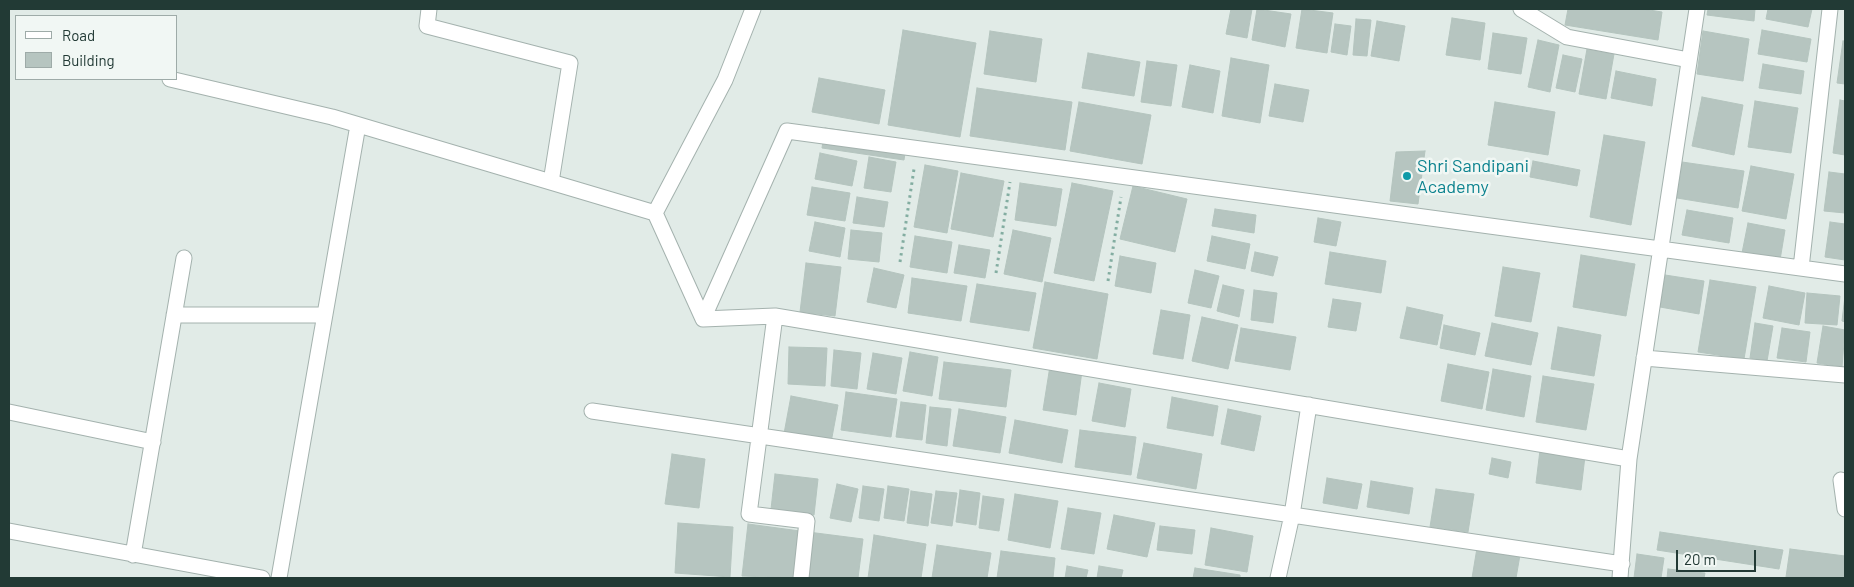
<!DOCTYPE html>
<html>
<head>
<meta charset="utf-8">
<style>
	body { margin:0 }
	#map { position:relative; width:1854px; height:587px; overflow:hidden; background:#e1ebe7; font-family:Barlow,sans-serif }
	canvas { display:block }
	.frame { position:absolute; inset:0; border:10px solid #223a35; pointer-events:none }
	.legend { position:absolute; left:15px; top:15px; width:162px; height:65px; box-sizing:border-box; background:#f1f7f4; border:1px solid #9eaba8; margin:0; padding:6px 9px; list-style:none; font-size:15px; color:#223a35 }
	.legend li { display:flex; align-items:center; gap:10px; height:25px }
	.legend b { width:25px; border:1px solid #9eaba8 }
	.scale { position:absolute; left:1676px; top:550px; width:80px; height:22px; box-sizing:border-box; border:2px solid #223a35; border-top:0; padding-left:6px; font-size:15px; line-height:18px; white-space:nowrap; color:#223a35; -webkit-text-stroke:4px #f1f7f4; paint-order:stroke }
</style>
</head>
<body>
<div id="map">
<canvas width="1854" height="587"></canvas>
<div class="frame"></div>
<ul class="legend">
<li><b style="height:6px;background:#fff"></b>Road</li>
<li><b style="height:14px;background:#b6c5c0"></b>Building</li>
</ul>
<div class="scale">20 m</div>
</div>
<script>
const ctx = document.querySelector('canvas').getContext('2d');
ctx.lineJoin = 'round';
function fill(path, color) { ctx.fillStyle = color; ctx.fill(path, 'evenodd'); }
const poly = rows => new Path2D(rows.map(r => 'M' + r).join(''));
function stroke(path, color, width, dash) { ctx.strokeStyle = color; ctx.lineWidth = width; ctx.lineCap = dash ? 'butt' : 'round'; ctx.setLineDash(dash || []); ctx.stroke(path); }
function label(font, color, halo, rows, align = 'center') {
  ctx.font = font + ' Barlow,sans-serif'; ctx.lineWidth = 5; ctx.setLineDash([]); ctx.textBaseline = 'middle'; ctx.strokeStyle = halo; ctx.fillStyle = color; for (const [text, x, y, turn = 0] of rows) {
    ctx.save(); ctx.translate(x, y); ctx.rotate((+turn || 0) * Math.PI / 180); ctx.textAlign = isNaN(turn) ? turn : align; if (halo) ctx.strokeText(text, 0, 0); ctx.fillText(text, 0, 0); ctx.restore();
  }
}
const building = poly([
	[1231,9,1252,9,1247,38,1226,34,1231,9],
	[1257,9,1291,14,1285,47,1252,40,1257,9],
	[1302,9,1333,13,1327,53,1296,48,1302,9],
	[1568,9,1643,9,1662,12,1658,40,1565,25,1568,9],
	[1708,9,1755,9,1754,21,1707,15,1708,9],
	[1768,9,1812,9,1808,27,1766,19,1768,9],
	[1452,18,1485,23,1480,60,1446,55,1452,18],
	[1356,19,1371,20,1367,56,1353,55,1356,19],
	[1377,21,1405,26,1399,61,1371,56,1377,21],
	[1335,24,1351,26,1347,55,1331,52,1335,24],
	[903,30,976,43,960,137,888,125,903,30],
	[1762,30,1811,39,1807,62,1758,54,1762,30],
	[990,31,1042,39,1036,82,984,74,990,31],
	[1703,31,1749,39,1743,81,1697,74,1703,31],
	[1493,33,1527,38,1521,74,1488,69,1493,33],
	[1538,40,1559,45,1550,92,1528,87,1538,40],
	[1843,41,1845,41,1845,84,1837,83,1843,41],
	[1587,49,1614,54,1606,99,1579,94,1587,49],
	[1088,53,1140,62,1134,96,1082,88,1088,53],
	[1563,55,1582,59,1575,92,1556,88,1563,55],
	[1231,58,1269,65,1260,123,1222,116,1231,58],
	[1147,61,1177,65,1171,106,1141,102,1147,61],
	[1763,64,1804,71,1801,94,1759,88,1763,64],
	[1190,65,1220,71,1213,113,1182,107,1190,65],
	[1616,71,1656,79,1652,106,1611,98,1616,71],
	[819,78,885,90,879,124,812,112,819,78],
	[1275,84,1309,90,1303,122,1269,116,1275,84],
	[977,88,1072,102,1065,150,970,136,977,88],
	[1702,97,1743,105,1734,155,1692,146,1702,97],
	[1840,100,1845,101,1845,155,1833,153,1840,100],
	[1755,101,1798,108,1791,153,1748,147,1755,101],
	[1079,102,1151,115,1142,164,1070,151,1079,102],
	[1495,102,1555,112,1548,155,1488,145,1495,102],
	[825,128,907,140,904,160,822,148,825,128],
	[1604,135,1645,142,1631,225,1590,217,1604,135],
	[1425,151,1418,204,1390,201,1396,152,1425,151],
	[820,153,857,161,852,186,815,179,820,153],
	[869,157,896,162,891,192,864,188,869,157],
	[1533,161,1580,170,1577,186,1530,177,1533,161],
	[1682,162,1744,171,1738,208,1677,198,1682,162],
	[925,165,958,171,947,233,914,227,925,165],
	[1751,166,1794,174,1786,219,1742,211,1751,166],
	[1829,172,1845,174,1845,213,1824,211,1829,172],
	[961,173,1004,181,993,237,951,229,961,173],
	[1020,183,1062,189,1056,226,1015,220,1020,183],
	[1072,183,1113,191,1094,281,1054,273,1072,183],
	[1133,186,1187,199,1175,252,1120,239,1133,186],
	[812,187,850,193,845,221,807,215,812,187],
	[857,197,888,202,884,227,853,223,857,197],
	[1215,209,1256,215,1254,233,1212,226,1215,209],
	[1687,210,1733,218,1729,243,1682,235,1687,210],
	[1318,218,1341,222,1336,246,1314,242,1318,218],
	[815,222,845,228,840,257,809,251,815,222],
	[1830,222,1845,224,1845,260,1825,257,1830,222],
	[1748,223,1785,230,1780,260,1742,253,1748,223],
	[851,230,882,233,879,262,848,259,851,230],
	[1013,230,1051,238,1042,282,1004,274,1013,230],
	[915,236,952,242,947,273,910,267,915,236],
	[1212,236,1250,244,1245,269,1207,261,1212,236],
	[959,245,990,250,985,278,954,273,959,245],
	[1255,252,1278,257,1273,276,1251,271,1255,252],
	[1330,252,1386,261,1381,293,1325,284,1330,252],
	[1581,255,1635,264,1626,316,1573,307,1581,255],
	[1120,256,1156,263,1151,293,1115,286,1120,256],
	[806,263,841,267,835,316,800,312,806,263],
	[1503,267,1540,273,1531,322,1495,316,1503,267],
	[874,268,904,275,896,308,867,302,874,268],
	[1195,270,1219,276,1211,308,1188,303,1195,270],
	[1665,275,1704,281,1699,314,1660,307,1665,275],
	[912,278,967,286,961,321,908,313,912,278],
	[1710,280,1756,287,1744,359,1698,352,1710,280],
	[1045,282,1108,294,1097,359,1033,348,1045,282],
	[977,284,1036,293,1029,331,970,322,977,284],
	[1223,285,1244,290,1239,317,1217,311,1223,285],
	[1769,286,1805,293,1799,325,1763,318,1769,286],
	[1254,290,1277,293,1273,323,1251,320,1254,290],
	[1807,293,1840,296,1837,325,1805,323,1807,293],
	[1845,296,1845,322,1842,321,1845,296],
	[1333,299,1361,303,1356,331,1328,327,1333,299],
	[1407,307,1443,315,1437,345,1400,338,1407,307],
	[1161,310,1190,315,1183,359,1153,354,1161,310],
	[1202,317,1238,325,1228,369,1192,361,1202,317],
	[1492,323,1538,333,1531,365,1485,356,1492,323],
	[1755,323,1773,326,1767,361,1750,358,1755,323],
	[1444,325,1480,333,1475,355,1440,348,1444,325],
	[1823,326,1845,330,1842,367,1817,363,1823,326],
	[1558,327,1601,335,1594,376,1551,369,1558,327],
	[1241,328,1296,337,1290,370,1235,361,1241,328],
	[1782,328,1810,332,1806,362,1777,358,1782,328],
	[789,347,827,348,825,386,788,384,789,347],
	[834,350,861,353,857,389,831,386,834,350],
	[910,352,938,357,932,396,903,391,910,352],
	[873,353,902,358,896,394,867,389,873,353],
	[944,362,1011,370,1006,407,939,399,944,362],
	[1448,364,1489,372,1482,409,1441,401,1448,364],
	[1050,366,1082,371,1076,415,1043,410,1050,366],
	[1493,369,1531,376,1524,417,1486,410,1493,369],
	[1543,376,1594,384,1586,430,1536,422,1543,376],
	[1099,383,1131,389,1125,427,1092,421,1099,383],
	[846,392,897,399,891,437,841,430,846,392],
	[791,396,838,405,830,448,783,439,791,396],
	[1172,397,1218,406,1213,436,1167,428,1172,397],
	[901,402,926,405,922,440,896,437,901,402],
	[930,407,951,409,947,446,926,443,930,407],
	[959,409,1006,417,1000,453,953,446,959,409],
	[1228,409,1261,416,1254,451,1221,444,1228,409],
	[1015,420,1068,430,1062,463,1009,453,1015,420],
	[1080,430,1136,437,1131,475,1075,467,1080,430],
	[1144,443,1202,454,1196,489,1137,478,1144,443],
	[1540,450,1585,456,1581,490,1536,483,1540,450],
	[672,454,705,459,699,508,665,504,672,454],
	[1492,458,1511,462,1508,478,1489,474,1492,458],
	[775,474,818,479,814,515,771,509,775,474],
	[1327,478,1362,484,1357,509,1323,503,1327,478],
	[1371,481,1413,488,1409,514,1367,507,1371,481],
	[837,484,858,489,851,522,830,518,837,484],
	[863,486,884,489,879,521,859,518,863,486],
	[888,486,909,489,904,521,884,518,888,486],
	[1436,489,1474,494,1468,532,1430,527,1436,489],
	[960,490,980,493,976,525,956,522,960,490],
	[911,491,932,494,928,526,907,523,911,491],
	[936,491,957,493,952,526,931,523,936,491],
	[1015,494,1058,501,1050,548,1008,540,1015,494],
	[983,496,1004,499,999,531,979,528,983,496],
	[1068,508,1101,513,1094,554,1061,549,1068,508],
	[1114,515,1155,523,1147,557,1107,549,1114,515],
	[678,523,733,527,730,577,675,573,678,523],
	[748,524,800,531,794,578,742,576,748,524],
	[1160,526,1195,530,1192,554,1157,550,1160,526],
	[1211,528,1253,536,1247,572,1205,565,1211,528],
	[808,532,863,539,858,578,802,578,808,532],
	[1660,532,1783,550,1779,569,1657,550,1660,532],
	[874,535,926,544,921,578,868,578,874,535],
	[937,545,991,553,987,578,932,578,937,545],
	[1477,548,1520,555,1516,578,1472,578,1477,548],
	[1790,549,1845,556,1845,578,1786,577,1790,549],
	[1001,551,1055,558,1053,578,997,578,1001,551],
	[1637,554,1664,558,1661,578,1634,578,1637,554],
	[1067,566,1088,570,1086,578,1065,578,1067,566],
	[1099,566,1123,570,1121,578,1097,578,1099,566],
	[1195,568,1240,575,1240,578,1193,578,1195,568],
	[1668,569,1705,573,1704,578,1667,578,1668,569]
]);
fill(building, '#b6c5c0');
stroke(building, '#b4c4be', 1);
const minor = poly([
	[429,9,427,26,570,63,551,182],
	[753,9,725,80,655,213,703,319,775,316,749,514,807,521,801,578],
	[1521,9,1567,37,1689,60],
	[170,79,332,117,655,213],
	[1801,268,1830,9],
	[174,315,325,315],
	[775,316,1629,459],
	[703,319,787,131,1845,274],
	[1644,358,1845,375],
	[592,411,1622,564],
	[9,412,153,442],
	[1841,480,1845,509],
	[9,531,262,578],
	[133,555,184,258],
	[279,578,358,125],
	[1278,578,1292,515,1309,405],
	[1620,578,1629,459,1697,9]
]);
stroke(minor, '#a4b2ae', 17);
stroke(poly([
	[900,262,914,169],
	[996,273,1010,182],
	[1108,281,1121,197]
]), '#83ada1', 3, [2.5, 4]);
stroke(minor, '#fff', 15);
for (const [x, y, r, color] of [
	[1407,176,5,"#0f9aa8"]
]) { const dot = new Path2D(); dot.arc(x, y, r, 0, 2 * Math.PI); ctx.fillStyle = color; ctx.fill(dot); stroke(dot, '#f1f7f4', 2); }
label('18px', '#0d838f', '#f1f7f4', [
	["Shri Sandipani",1417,166],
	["Academy",1417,187]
], 'left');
</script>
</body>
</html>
